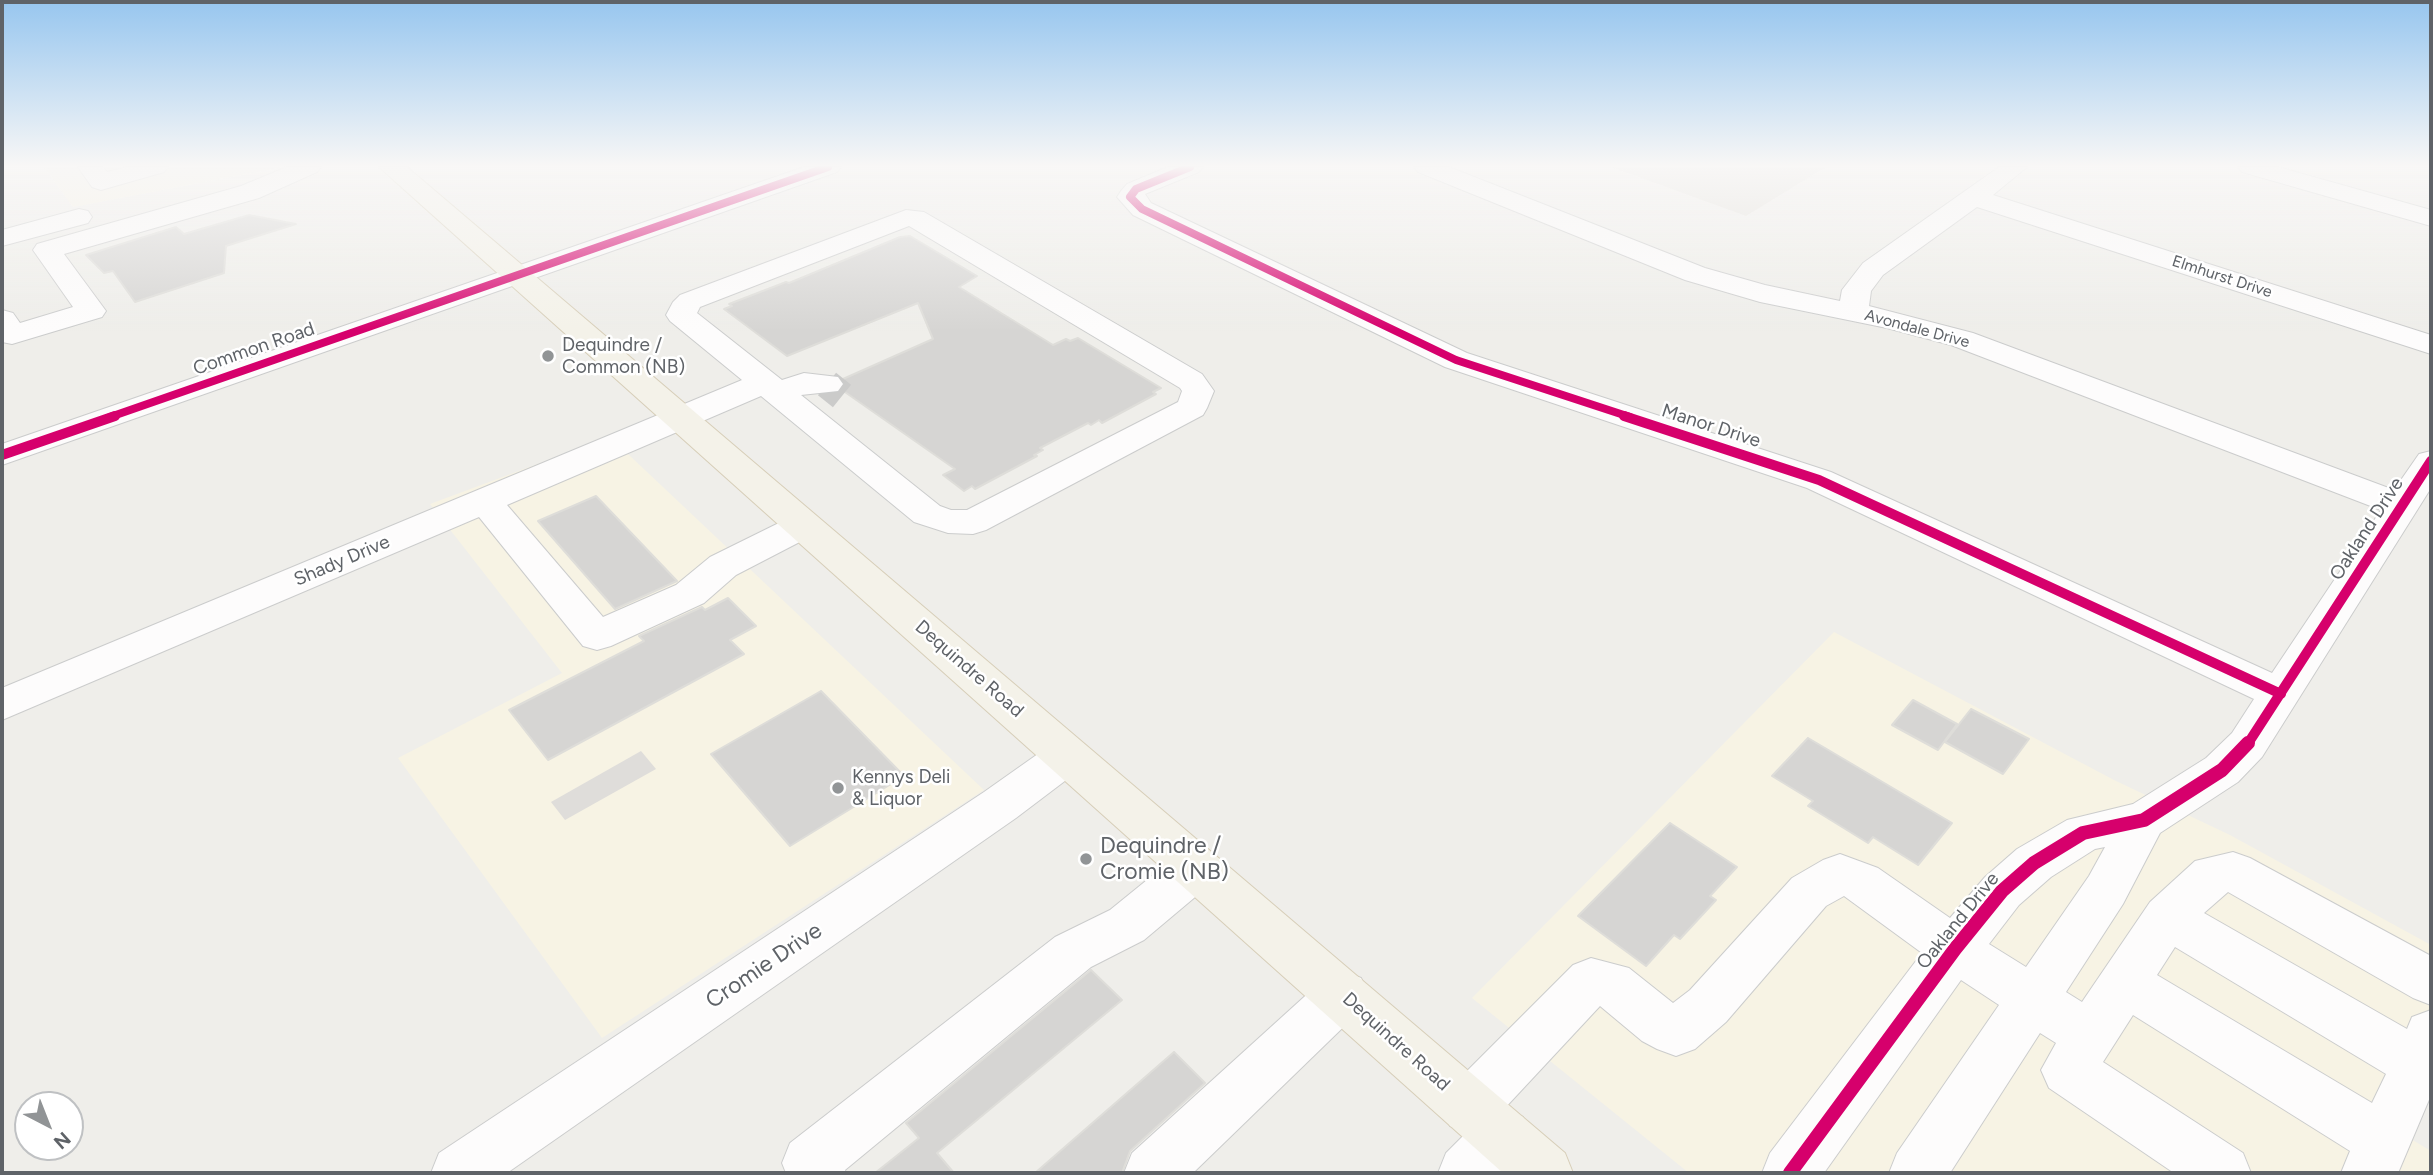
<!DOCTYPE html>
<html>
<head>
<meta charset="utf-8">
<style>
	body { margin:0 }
	#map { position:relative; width:2433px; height:1175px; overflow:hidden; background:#efeeea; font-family:Figtree,sans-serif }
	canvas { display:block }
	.frame { position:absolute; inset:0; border:4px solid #5f6368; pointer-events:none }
	.north { position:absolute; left:14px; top:1091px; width:70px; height:70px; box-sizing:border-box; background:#fff; border:2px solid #bfc1c3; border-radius:50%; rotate:138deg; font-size:19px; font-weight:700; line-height:28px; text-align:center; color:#5f6368 }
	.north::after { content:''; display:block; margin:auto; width:24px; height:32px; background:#919496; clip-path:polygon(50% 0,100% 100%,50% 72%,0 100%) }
</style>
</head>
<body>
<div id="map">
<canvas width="2433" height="1175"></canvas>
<div class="frame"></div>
<div class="north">N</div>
</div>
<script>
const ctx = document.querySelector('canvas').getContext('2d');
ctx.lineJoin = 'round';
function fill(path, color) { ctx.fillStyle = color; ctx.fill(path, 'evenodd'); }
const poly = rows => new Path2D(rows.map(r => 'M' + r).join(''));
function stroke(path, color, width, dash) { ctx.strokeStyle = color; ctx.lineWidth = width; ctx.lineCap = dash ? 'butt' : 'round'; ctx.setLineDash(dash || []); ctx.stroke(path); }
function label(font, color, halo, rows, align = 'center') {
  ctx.font = font + ' Figtree,sans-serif'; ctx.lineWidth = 5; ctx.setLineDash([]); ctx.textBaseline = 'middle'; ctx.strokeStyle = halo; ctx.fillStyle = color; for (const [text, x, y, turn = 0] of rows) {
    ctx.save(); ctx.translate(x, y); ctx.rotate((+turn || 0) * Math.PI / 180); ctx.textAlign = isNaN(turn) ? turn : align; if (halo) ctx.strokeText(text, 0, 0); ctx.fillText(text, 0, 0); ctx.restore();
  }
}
fill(poly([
	[44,167,283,167,73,207],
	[610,437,984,790,602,1038,398,758,562,673,430,504],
	[1834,632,2114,780,2230,835,2431,945,2431,1094,2411,1139,2431,1151,2431,1173,1689,1173,1472,998]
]), '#f7f3e4');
fill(poly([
	[641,751,656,769,565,820,551,802]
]), '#dfddda');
fill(poly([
	[1611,167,1826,167,1746,216]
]), '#e2e0da');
const building = poly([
	[249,215,296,224,226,246,224,273,135,302,113,271,104,273,86,255,176,227,184,234,249,215],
	[910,236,977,276,959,287,1053,345,1066,339,1070,341,1078,338,1161,388,1153,392,1156,394,1102,423,1099,420,1091,425,1088,423,1040,448,1043,450,1034,455,1037,456,975,489,972,486,964,491,943,475,955,469,842,390,846,384,843,379,933,339,918,303,787,356,724,309,732,306,729,304,786,282,789,283,900,237,910,236],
	[596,496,677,581,615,609,538,521,596,496],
	[728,598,756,626,730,640,744,654,548,760,509,710,644,641,639,636,702,607,705,610,728,598],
	[821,691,904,776,790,846,711,754,821,691],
	[1913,700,1957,724,1938,750,1892,725,1913,700],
	[1971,709,2029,739,2003,774,1945,742,1971,709],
	[1808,738,1952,823,1918,865,1873,837,1868,843,1808,806,1813,801,1772,776,1808,738],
	[1670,823,1737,867,1710,896,1716,900,1680,939,1674,935,1646,966,1578,916,1670,823],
	[1091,970,1122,1000,937,1153,954,1173,875,1173,919,1138,906,1123,1091,970],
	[1174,1052,1205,1083,1130,1151,1122,1173,1035,1173,1174,1052]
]);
fill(building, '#d6d5d3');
stroke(building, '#deddd9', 2);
stroke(poly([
	[827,384,842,396]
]), '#cbcbca', 29, [29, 15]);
const minor = poly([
	[78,167,103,167,107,172,127,167,168,167,164,172,101,190,92,187,78,167],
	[287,167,321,167,317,172,259,198,64,254,106,311,102,317,12,344,2,342,2,310,13,313,20,323,73,307,33,250,37,244,241,186,287,167],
	[804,167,841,167,837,172,2,465,2,444,804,167],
	[1168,167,1203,167,1199,172,1145,194,1151,203,1467,353,1831,472,2272,673,2381,510,1951,345,1887,328,1760,302,1685,280,1418,172,1414,167,1449,167,1705,268,1765,285,1840,301,1842,290,1863,263,1999,167,2027,167,1993,195,2431,335,2431,354,1977,207,1883,275,1871,291,1869,306,1973,333,2394,490,2419,454,2431,451,2431,488,2262,757,2238,782,2160,833,2123,904,2066,992,2082,1002,2150,902,2195,861,2233,852,2250,858,2431,956,2431,1005,2413,998,2228,892,2204,913,2407,1029,2412,1017,2431,1010,2431,1095,2398,1173,2341,1173,2350,1151,2133,1015,2103,1062,2243,1153,2251,1173,2174,1173,2049,1088,2041,1070,2056,1043,2040,1033,1950,1173,1889,1173,1897,1153,1999,1005,1961,980,1824,1173,1762,1173,1770,1153,1922,953,1844,896,1826,906,1726,1022,1695,1049,1676,1056,1657,1049,1642,1041,1600,1006,1504,1109,1523,1117,1531,1136,1523,1155,1505,1173,1438,1173,1446,1153,1467,1132,1450,1126,1442,1107,1450,1088,1573,965,1591,958,1629,968,1673,1003,1690,990,1792,878,1823,860,1840,854,1878,868,1950,918,1985,877,2017,849,2067,820,2133,804,2206,758,2232,733,2254,699,1807,488,1445,367,1133,215,1117,197,1121,191,1127,184,1168,167],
	[2105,847,2089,876,2026,967,1989,944,2019,905,2051,877,2095,849,2105,847],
	[2175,947,2386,1074,2372,1103,2157,975,2175,947],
	[2238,167,2278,167,2431,210,2431,226,2242,172,2238,167],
	[79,209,88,211,92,217,88,223,2,246,2,230,79,209],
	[906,210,924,212,1202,374,1214,391,1207,408,1203,415,986,530,973,534,948,533,914,522,761,396,507,505,603,617,676,585,710,557,791,517,804,513,817,517,822,525,817,533,736,575,704,603,611,646,597,650,583,646,479,517,2,720,2,688,742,380,670,321,666,315,673,302,680,295,906,210],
	[909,226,1180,388,1182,391,1178,402,967,510,951,510,940,506,801,395,838,391,843,384,838,377,804,373,782,380,697,313,700,307,909,226],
	[1067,739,1082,744,1089,756,1082,768,1016,818,507,1173,431,1173,439,1153,984,792,1052,744,1067,739],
	[1196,848,1213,854,1220,868,1213,882,1144,940,1091,967,845,1170,846,1173,786,1173,782,1163,790,1143,1055,937,1110,910,1179,854,1196,848],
	[1343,971,1361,978,1369,994,1361,1010,1193,1173,1124,1173,1132,1153,1325,978,1343,971]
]);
const major = poly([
	[379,167,407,167,1565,1153,1573,1173,1503,1173,379,167]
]);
stroke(minor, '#cbcccc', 2);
stroke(major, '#d7ceb8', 2);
fill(minor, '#fdfcfc');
fill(major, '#f4f2e9');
stroke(poly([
	[1190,167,1136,189,1130,197,1142,209,1456,360,1630,417],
	[110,417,828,167]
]), '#d6006c', 8);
stroke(poly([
	[1624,416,1819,480,2281,694],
	[2,455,115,416],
	[2247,745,2431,461]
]), '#d6006c', 10);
stroke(poly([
	[1790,1173,1955,949,2002,891,2034,863,2083,833,2144,820,2222,770,2248,743]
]), '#d6006c', 14);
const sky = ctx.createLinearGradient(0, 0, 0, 331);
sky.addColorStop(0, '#97c6ef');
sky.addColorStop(0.5, '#f8f7f6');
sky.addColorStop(1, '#f8f7f600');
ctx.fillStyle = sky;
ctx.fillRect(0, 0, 2433, 331);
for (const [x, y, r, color] of [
	[548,356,7,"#919496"],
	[838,788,7,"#919496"],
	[1086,859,7,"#919496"]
]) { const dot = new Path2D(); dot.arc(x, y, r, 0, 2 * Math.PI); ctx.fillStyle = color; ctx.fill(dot); stroke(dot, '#fff', 2.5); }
label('16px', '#5f6368', '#fff', [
	["Elmhurst Drive",2222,277,18],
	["Avondale Drive",1917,329,15]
]);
label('19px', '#5f6368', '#fff', [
	["Dequindre /",562,345],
	["Common (NB)",562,367],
	["Kennys Deli",852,777],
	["& Liquor",852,799]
], 'left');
label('19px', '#5f6368', '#fff', [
	["Common Road",254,349,-19],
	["Manor Drive",1711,426,18],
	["Oakland Drive",2367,529,-57],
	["Shady Drive",342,561,-23],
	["Dequindre Road",969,669,41],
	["Oakland Drive",1958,921,-51],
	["Dequindre Road",1396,1042,42]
]);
label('23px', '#5f6368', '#fff', [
	["Dequindre /",1100,846],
	["Cromie (NB)",1100,872]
], 'left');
label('23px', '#5f6368', '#fff', [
	["Cromie Drive",764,966,-34]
]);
</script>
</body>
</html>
